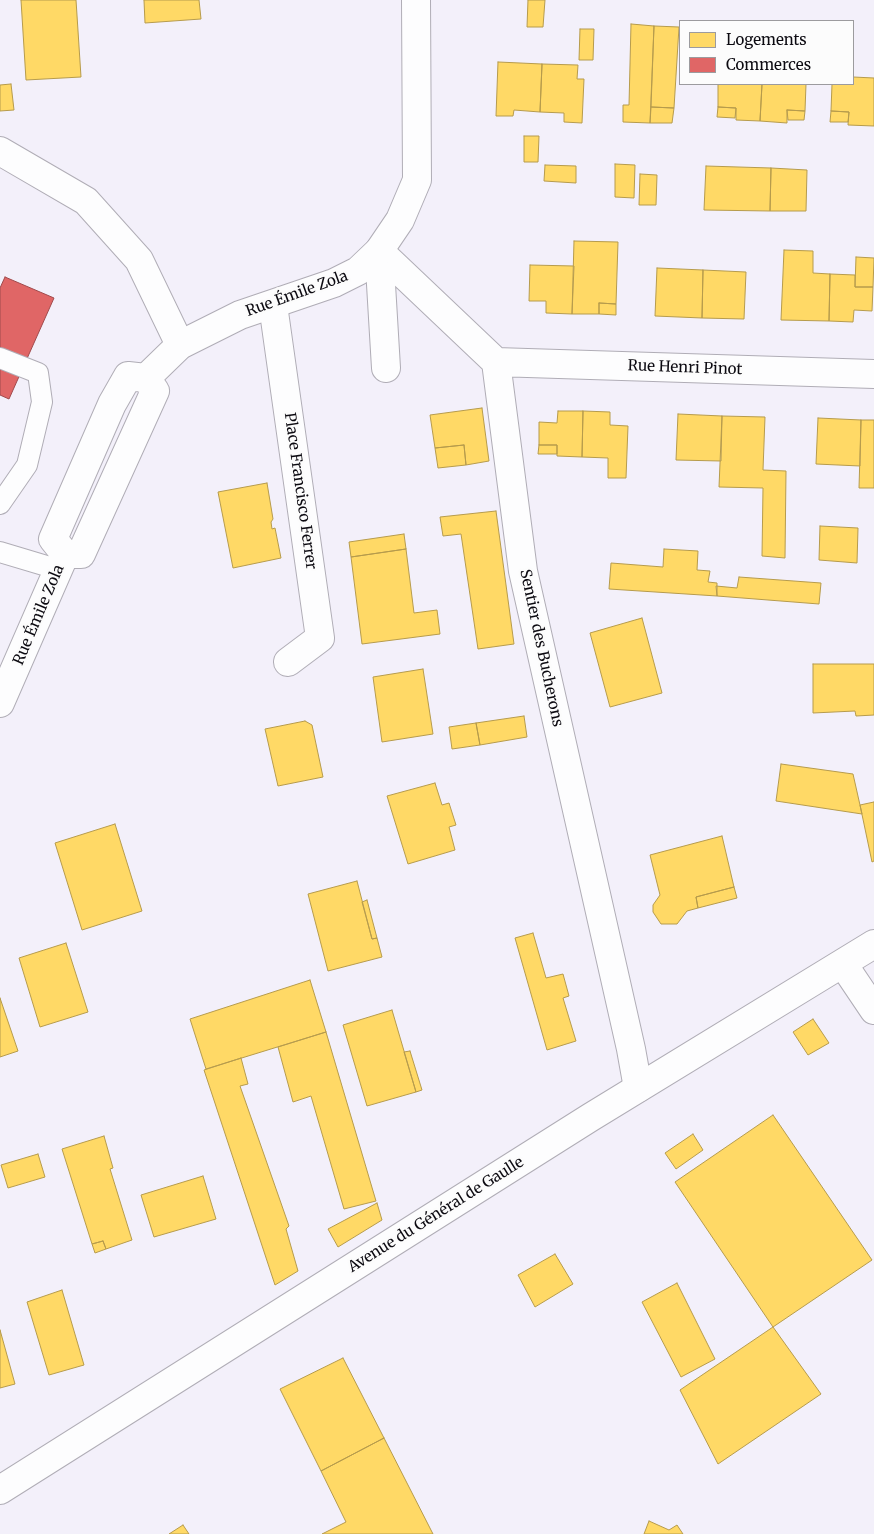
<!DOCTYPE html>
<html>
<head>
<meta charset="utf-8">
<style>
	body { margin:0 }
	#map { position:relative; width:874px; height:1534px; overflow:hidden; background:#f3f0fa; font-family:Merriweather,serif }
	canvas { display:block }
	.legend { position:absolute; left:679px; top:20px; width:175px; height:65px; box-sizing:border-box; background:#fcfcfc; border:1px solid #9c9b9e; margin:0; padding:6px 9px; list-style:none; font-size:15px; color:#0c0a11 }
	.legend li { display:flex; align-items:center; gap:10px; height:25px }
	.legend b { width:25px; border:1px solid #9c9b9e }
</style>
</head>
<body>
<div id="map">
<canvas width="874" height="1534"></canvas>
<ul class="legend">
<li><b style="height:14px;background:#ffd966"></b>Logements</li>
<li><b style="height:14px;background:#e06666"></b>Commerces</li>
</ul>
</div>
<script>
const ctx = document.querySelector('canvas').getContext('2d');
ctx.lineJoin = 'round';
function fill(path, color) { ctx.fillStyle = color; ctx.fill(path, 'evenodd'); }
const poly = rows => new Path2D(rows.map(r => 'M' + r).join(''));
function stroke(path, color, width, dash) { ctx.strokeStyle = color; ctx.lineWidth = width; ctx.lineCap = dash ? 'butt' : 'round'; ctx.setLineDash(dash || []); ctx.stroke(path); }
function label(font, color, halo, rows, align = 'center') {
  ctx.font = font + ' Merriweather,serif'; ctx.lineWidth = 5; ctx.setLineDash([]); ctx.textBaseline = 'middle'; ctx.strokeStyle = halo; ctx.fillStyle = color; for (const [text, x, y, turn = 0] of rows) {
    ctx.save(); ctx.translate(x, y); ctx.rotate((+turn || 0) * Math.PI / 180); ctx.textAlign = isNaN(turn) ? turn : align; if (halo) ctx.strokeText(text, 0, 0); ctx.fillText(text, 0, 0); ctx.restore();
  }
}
const homes = poly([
	[21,0,76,0,81,77,26,80,21,0],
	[144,0,199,0,201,19,145,23,144,0],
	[528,0,545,0,543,27,527,27,528,0],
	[631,24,654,26,650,123,623,122,623,105,629,105,631,24],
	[654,26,679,27,674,108,651,107,654,26],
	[580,29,594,29,593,60,579,60,580,29],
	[498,62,542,64,540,112,514,110,513,116,496,116,498,62],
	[542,64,578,65,577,79,584,79,582,123,564,122,564,113,540,112,542,64],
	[853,77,874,78,874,126,848,125,849,112,831,111,832,84,853,84,853,77],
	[11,84,14,110,0,111,0,85,11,84],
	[718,84,762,84,760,121,736,120,736,108,718,107,718,84],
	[762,84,806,84,805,111,787,110,787,123,760,121,762,84],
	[651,107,674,108,672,123,650,123,651,107],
	[718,107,736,108,735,118,717,117,718,107],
	[787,110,805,111,804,120,788,120,787,110],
	[831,111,849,112,848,122,830,122,831,111],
	[524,136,539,136,538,162,524,162,524,136],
	[615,164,635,165,634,198,615,197,615,164],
	[545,165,576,166,576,183,544,181,545,165],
	[706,166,771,168,770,211,704,210,706,166],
	[771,168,807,170,806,211,770,211,771,168],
	[640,174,657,175,656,205,639,205,640,174],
	[574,241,618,242,616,304,599,303,599,314,572,314,574,241],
	[784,250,813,251,813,273,830,274,829,321,781,320,784,250],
	[856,257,874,258,873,287,855,287,856,257],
	[530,265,574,266,572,314,546,313,546,301,529,301,530,265],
	[657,268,703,270,702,318,655,316,657,268],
	[703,270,746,272,744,319,702,318,703,270],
	[830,274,855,275,855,287,873,287,872,311,854,310,853,322,829,321,830,274],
	[599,303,616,304,616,315,599,314,599,303],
	[482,408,489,461,466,465,464,445,435,448,430,415,482,408],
	[558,411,583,411,582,457,557,456,557,445,539,445,539,422,557,423,558,411],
	[583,411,610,412,610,425,628,426,626,478,608,478,608,458,582,457,583,411],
	[678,414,722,416,721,461,676,460,678,414],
	[722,416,765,417,763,470,786,471,785,558,762,556,763,488,719,487,722,416],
	[818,418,861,420,860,466,816,464,818,418],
	[861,420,874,420,874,488,859,488,861,420],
	[464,445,466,465,438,468,435,448,464,445],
	[539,445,557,445,557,454,538,454,539,445],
	[267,483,273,519,271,522,272,529,275,528,281,558,233,568,218,492,267,483],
	[496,511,514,644,478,649,461,534,443,536,440,517,496,511],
	[820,526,858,528,857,563,819,560,820,526],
	[404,534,406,549,351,557,349,542,404,534],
	[406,549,414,613,437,610,440,634,362,644,351,557,406,549],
	[664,549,698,551,697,570,710,571,708,582,717,583,717,596,609,589,611,563,663,567,664,549],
	[739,577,821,583,819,604,717,596,716,586,737,588,739,577],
	[642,618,662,693,610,707,590,633,642,618],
	[813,664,874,664,874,715,856,716,855,711,813,713,813,664],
	[423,669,433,734,382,742,373,677,423,669],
	[524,716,527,737,480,745,476,723,524,716],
	[305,721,312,725,323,777,278,786,265,729,305,721],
	[476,723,480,745,452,749,449,727,476,723],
	[781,764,853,774,862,814,776,801,781,764],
	[435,783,442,805,449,803,456,825,449,827,455,850,408,864,387,796,435,783],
	[874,802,874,861,872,862,860,805,874,802],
	[115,824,142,911,82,930,55,843,115,824],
	[722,836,734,887,696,897,698,908,687,911,677,924,661,924,653,912,653,905,660,895,650,855,722,836],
	[357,881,372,939,377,938,382,957,328,971,308,894,357,881],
	[734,887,737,898,698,908,696,897,734,887],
	[367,900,377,938,372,939,362,902,367,900],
	[533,933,546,978,563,974,569,996,563,998,576,1041,547,1050,515,938,533,933],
	[66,943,88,1012,40,1027,19,958,66,943],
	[310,980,326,1032,206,1069,190,1019,310,980],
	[0,998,18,1051,0,1057,0,998],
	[392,1010,416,1092,367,1106,343,1025,392,1010],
	[813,1019,829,1043,808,1055,793,1032,813,1019],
	[326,1032,376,1201,344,1209,311,1096,293,1102,278,1047,326,1032],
	[410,1051,422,1090,416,1092,404,1052,410,1051],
	[241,1058,248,1084,240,1086,289,1226,286,1229,298,1271,275,1285,204,1070,241,1058],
	[773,1115,872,1260,773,1327,675,1182,773,1115],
	[693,1134,703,1150,676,1169,665,1153,693,1134],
	[104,1136,113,1168,110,1169,132,1240,106,1249,103,1241,92,1244,62,1149,104,1136],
	[38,1154,45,1177,8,1188,1,1165,38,1154],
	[203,1176,216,1219,154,1237,141,1195,203,1176],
	[377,1203,382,1220,338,1247,328,1229,377,1203],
	[103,1241,106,1249,95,1253,92,1244,103,1241],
	[555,1254,573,1284,535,1307,518,1275,555,1254],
	[677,1283,715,1359,681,1377,642,1302,677,1283],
	[62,1290,84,1365,49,1375,27,1302,62,1290],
	[773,1327,821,1394,718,1464,680,1390,773,1327],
	[0,1330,15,1384,0,1388,0,1330],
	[343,1358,384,1438,321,1471,280,1389,343,1358],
	[384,1438,433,1534,322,1534,346,1522,321,1471,384,1438],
	[649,1521,669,1530,677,1525,683,1534,644,1534,649,1521],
	[183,1525,189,1534,169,1534,183,1525]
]);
fill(homes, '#ffd966');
stroke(homes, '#b69b4c', 1);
const shops = poly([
	[5,277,54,298,9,399,0,395,0,288,5,277]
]);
fill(shops, '#e06666');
stroke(shops, '#a04a4c', 1);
const lane = poly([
	[0,358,38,373,42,402,27,465,0,504],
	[0,552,60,570]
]);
const street = poly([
	[0,151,86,201,139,260,180,345],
	[379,251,496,362,523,571,631,1049,638,1088],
	[379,251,386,368],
	[273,305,320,638,288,662],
	[496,362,874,374],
	[843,964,874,1010]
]);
const secondary = poly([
	[128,376,146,378,155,391,81,554,65,554,53,539,112,404,128,376],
	[146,378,180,345,240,315,334,283,358,271,379,251,400,220,417,180,416,0],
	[0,703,65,554],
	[0,1490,591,1117,874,944]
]);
stroke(lane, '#b0adb6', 22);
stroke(street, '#b0adb6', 30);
stroke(secondary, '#b0adb6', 30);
stroke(lane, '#fdfdfe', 20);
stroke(street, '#fdfdfe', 28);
stroke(secondary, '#fdfdfe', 28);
label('15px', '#0c0a11', '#fcfcfc', [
	["Rue Émile Zola",297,294,-20],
	["Rue Henri Pinot",685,368,2],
	["Place Francisco Ferrer",300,491,82],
	["Rue Émile Zola",39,615,-67],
	["Sentier des Bucherons",541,648,78],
	["Avenue du Général de Gaulle",436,1215,-32]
]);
</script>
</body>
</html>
